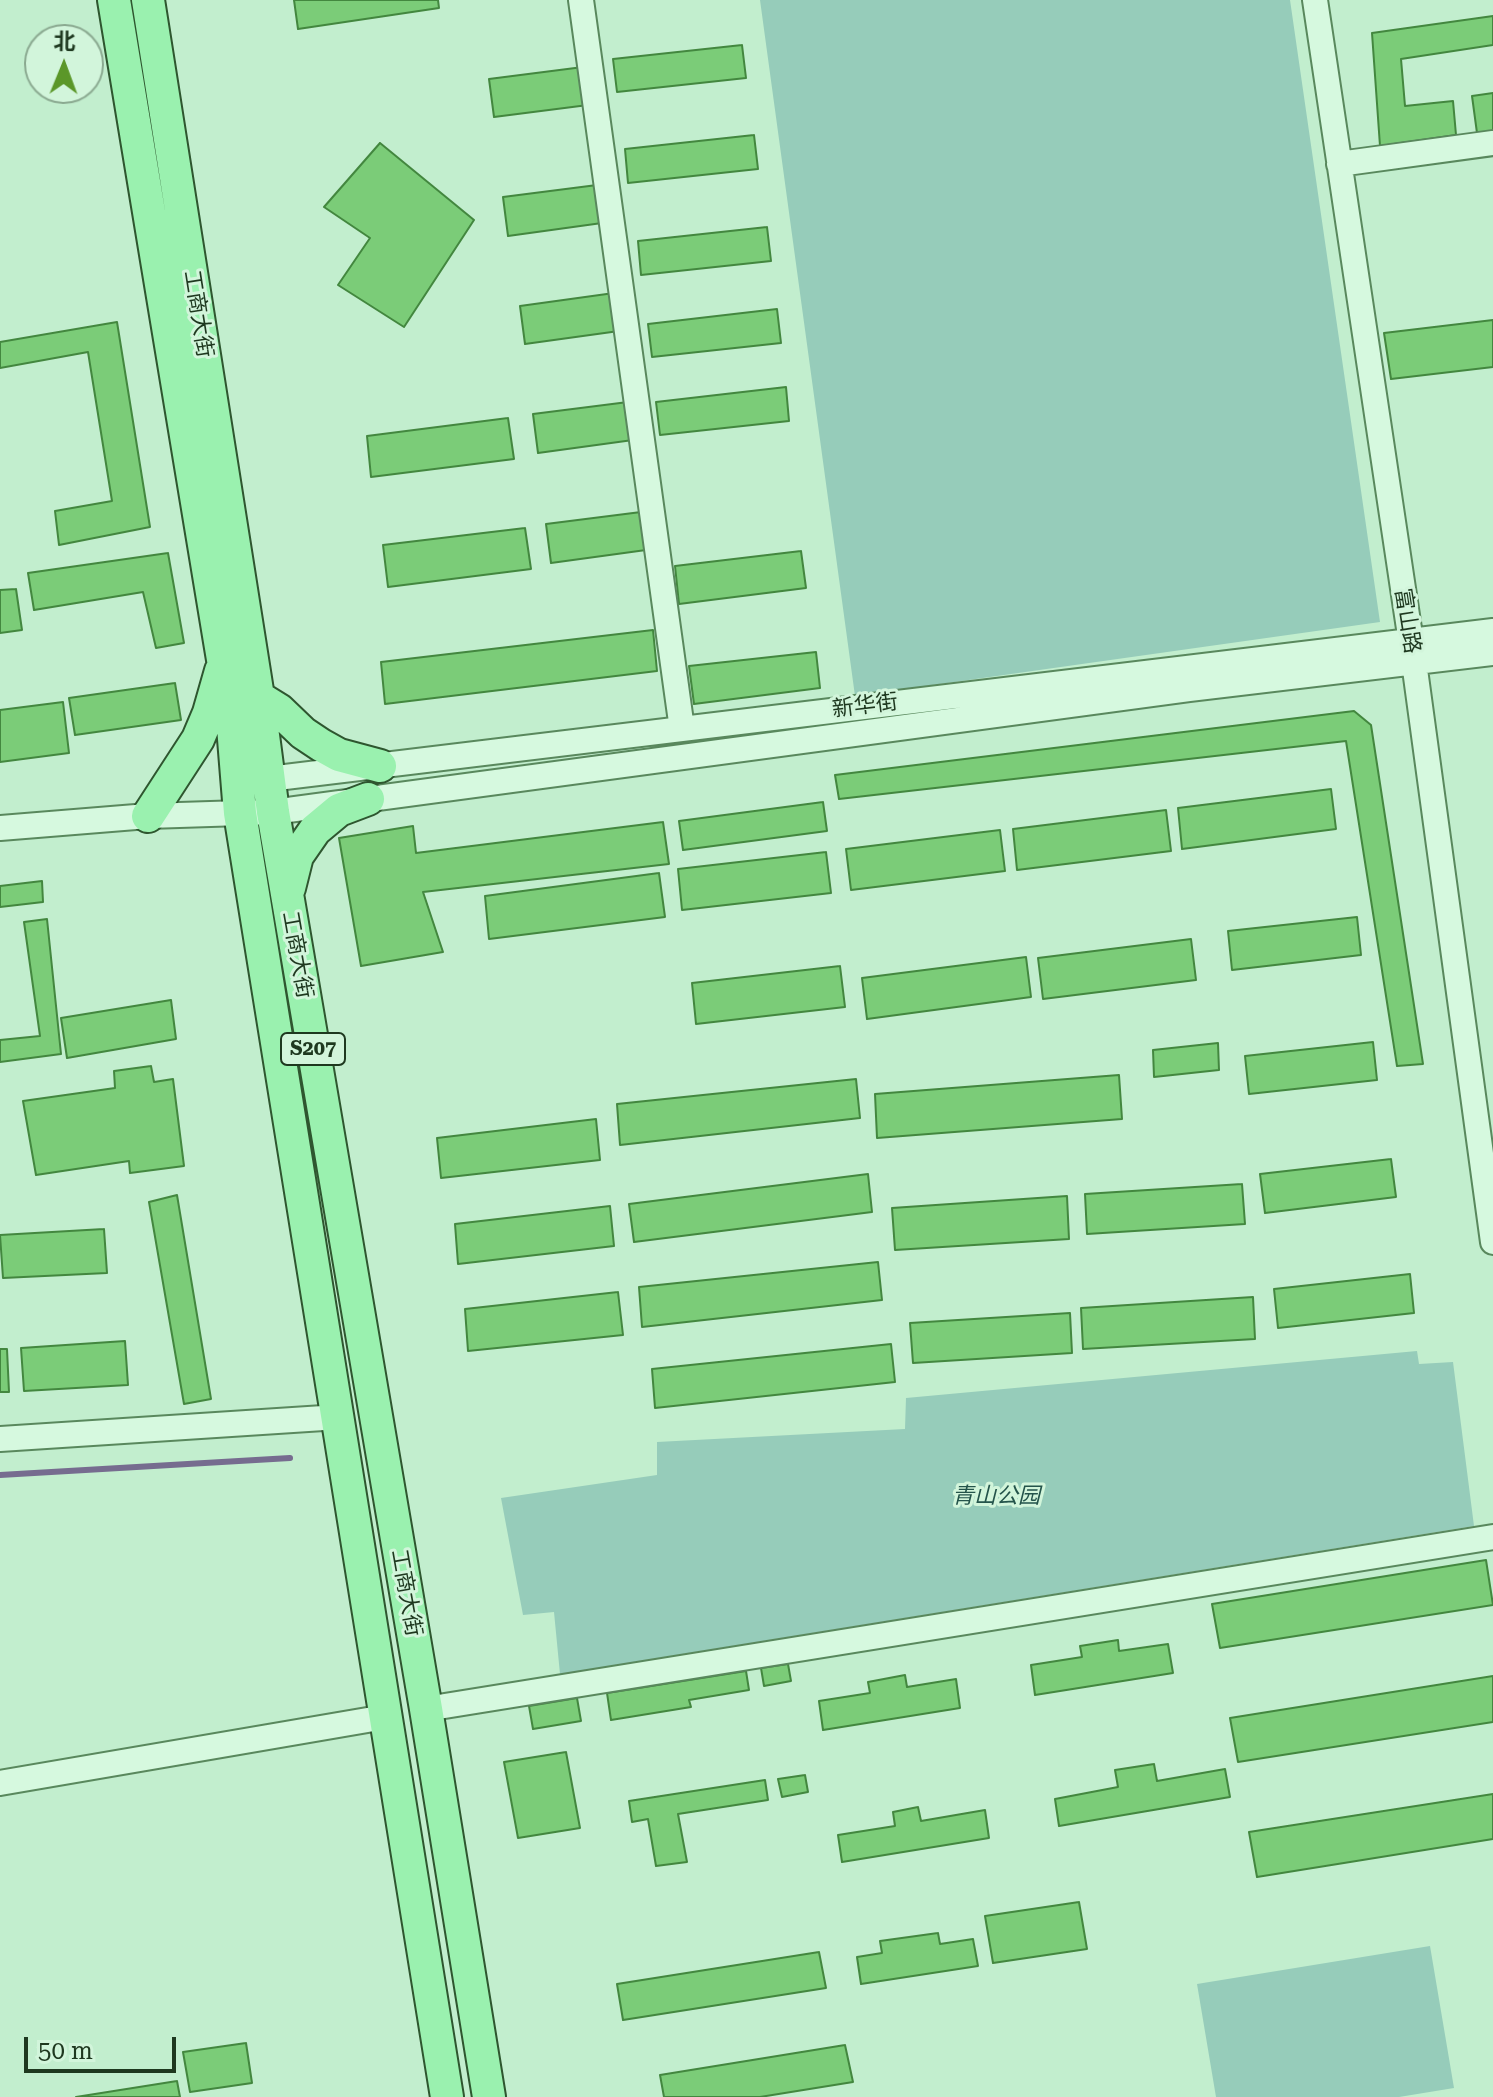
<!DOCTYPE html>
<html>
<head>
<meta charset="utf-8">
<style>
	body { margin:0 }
	#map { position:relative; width:1493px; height:2097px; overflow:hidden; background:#c2eece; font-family:"Roboto Serif","Noto Sans SC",serif }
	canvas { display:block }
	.north { position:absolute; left:24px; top:24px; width:80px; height:80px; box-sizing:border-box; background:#d2f5db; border:2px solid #8aa990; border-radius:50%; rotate:1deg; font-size:22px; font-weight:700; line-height:32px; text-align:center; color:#1e381f }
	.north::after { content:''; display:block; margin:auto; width:28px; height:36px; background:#5b9729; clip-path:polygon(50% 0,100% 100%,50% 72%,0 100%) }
	.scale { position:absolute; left:24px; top:2037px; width:152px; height:36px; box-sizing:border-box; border:4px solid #1e381f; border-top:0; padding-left:10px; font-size:24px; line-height:28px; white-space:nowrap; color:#1e381f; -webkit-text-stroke:6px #d2f5db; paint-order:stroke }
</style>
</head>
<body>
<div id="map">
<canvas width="1493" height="2097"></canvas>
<div class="north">北</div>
<div class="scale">50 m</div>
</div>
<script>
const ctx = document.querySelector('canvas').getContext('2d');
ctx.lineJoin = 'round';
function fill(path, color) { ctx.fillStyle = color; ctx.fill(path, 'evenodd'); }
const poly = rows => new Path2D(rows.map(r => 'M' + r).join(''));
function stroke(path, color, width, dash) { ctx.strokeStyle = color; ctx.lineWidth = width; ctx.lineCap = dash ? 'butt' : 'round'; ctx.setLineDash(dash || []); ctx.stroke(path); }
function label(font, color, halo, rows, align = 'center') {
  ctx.font = font + ' "Roboto Serif","Noto Sans SC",serif'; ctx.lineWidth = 6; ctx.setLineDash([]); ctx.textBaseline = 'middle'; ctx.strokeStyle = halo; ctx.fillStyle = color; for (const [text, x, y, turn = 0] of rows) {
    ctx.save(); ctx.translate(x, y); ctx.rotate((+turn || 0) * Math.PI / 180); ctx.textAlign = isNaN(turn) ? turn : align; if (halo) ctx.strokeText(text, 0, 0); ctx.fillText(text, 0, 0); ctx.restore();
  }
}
fill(poly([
	[760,0,1290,0,1380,622,855,696],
	[1417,1351,1419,1364,1453,1362,1474,1526,560,1674,554,1612,523,1615,501,1498,657,1475,657,1442,905,1429,906,1398],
	[1430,1946,1454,2088,1399,2097,1216,2097,1197,1984]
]), '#96ccba');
stroke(poly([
	[0,1475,290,1458]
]), '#766c8f', 6);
const building = poly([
	[294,0,438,0,439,8,298,29,294,0],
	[1493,16,1493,45,1401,59,1405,106,1453,101,1456,135,1380,146,1372,33,1493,16],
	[742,45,746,78,617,92,613,59,742,45],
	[583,67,588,105,494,117,489,79,583,67],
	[1493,93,1493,131,1477,133,1472,96,1493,93],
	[754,135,758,169,628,183,625,149,754,135],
	[380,143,474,220,404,327,338,285,370,238,324,207,380,143],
	[597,185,602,223,508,236,503,197,597,185],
	[767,227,771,261,641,275,638,241,767,227],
	[614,293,619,331,525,344,520,306,614,293],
	[777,309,781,343,652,357,648,324,777,309],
	[1493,320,1493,367,1391,379,1384,333,1493,320],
	[117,322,150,527,59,545,55,511,112,501,88,352,0,368,0,342,117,322],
	[786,387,789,421,660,435,656,402,786,387],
	[628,402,633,440,538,453,533,414,628,402],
	[508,418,514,459,371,477,367,436,508,418],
	[641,512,646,550,551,563,546,524,641,512],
	[525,528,531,569,388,587,383,545,525,528],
	[801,551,806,588,679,604,675,566,801,551],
	[168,553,184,643,156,648,143,592,34,610,28,573,168,553],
	[16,589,22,630,0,633,0,590,16,589],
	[653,630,657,671,385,704,381,662,653,630],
	[816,652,820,688,694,704,689,666,816,652],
	[175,683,181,720,75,735,69,698,175,683],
	[63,702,69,753,0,762,0,710,63,702],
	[1354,711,1371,725,1423,1064,1397,1066,1346,741,839,799,835,775,1354,711],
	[1331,789,1336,829,1182,849,1178,808,1331,789],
	[823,802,827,831,683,850,679,821,823,802],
	[1166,810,1171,851,1017,870,1013,829,1166,810],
	[663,822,669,864,423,892,443,952,361,966,339,838,413,826,416,853,663,822],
	[1000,830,1005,871,851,890,846,849,1000,830],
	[826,852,831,893,682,910,678,869,826,852],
	[659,873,665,917,489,939,485,896,659,873],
	[42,881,43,902,0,907,0,886,42,881],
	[1357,917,1361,955,1232,970,1228,931,1357,917],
	[47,919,61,1054,0,1062,0,1040,40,1036,24,922,47,919],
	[1191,939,1196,980,1043,999,1038,958,1191,939],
	[1026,957,1031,997,867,1019,862,978,1026,957],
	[840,966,845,1007,696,1024,692,983,840,966],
	[171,1000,176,1039,67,1058,61,1018,171,1000],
	[1373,1042,1377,1080,1249,1094,1245,1056,1373,1042],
	[1218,1043,1219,1070,1154,1077,1153,1050,1218,1043],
	[151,1066,154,1082,173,1079,184,1166,130,1173,129,1161,36,1175,23,1101,115,1088,114,1071,151,1066],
	[1119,1075,1122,1119,877,1138,875,1094,1119,1075],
	[856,1079,860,1118,620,1145,617,1104,856,1079],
	[596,1119,600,1160,441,1178,437,1138,596,1119],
	[1391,1159,1396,1197,1265,1213,1260,1174,1391,1159],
	[868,1174,872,1212,634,1242,629,1204,868,1174],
	[1242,1184,1245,1224,1087,1234,1085,1194,1242,1184],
	[177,1195,211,1399,184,1404,149,1202,177,1195],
	[1067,1196,1069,1239,895,1250,892,1208,1067,1196],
	[610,1206,614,1246,458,1264,455,1224,610,1206],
	[104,1229,107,1273,3,1278,0,1235,104,1229],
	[878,1262,882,1300,642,1327,639,1287,878,1262],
	[1410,1274,1414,1313,1278,1328,1274,1289,1410,1274],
	[618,1292,623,1335,468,1351,465,1309,618,1292],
	[1253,1297,1255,1339,1083,1349,1081,1308,1253,1297],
	[1070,1313,1072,1353,913,1363,910,1323,1070,1313],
	[125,1341,128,1385,24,1391,21,1348,125,1341],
	[891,1344,895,1382,655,1408,652,1369,891,1344],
	[0,1349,7,1349,9,1392,0,1392,0,1349],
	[1486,1560,1493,1605,1220,1648,1212,1604,1486,1560],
	[1118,1640,1119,1651,1168,1644,1173,1673,1035,1695,1031,1665,1082,1657,1080,1646,1118,1640],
	[788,1664,791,1681,764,1686,761,1668,788,1664],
	[746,1671,749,1690,689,1700,691,1707,611,1720,607,1693,746,1671],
	[905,1675,907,1687,956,1679,960,1708,823,1730,819,1701,870,1693,868,1682,905,1675],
	[1493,1676,1493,1722,1238,1762,1230,1718,1493,1676],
	[577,1698,581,1721,533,1729,529,1706,577,1698],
	[566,1752,580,1828,518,1838,504,1762,566,1752],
	[1154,1764,1157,1781,1225,1769,1230,1797,1059,1826,1055,1799,1118,1787,1115,1770,1154,1764],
	[805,1775,808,1792,782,1797,778,1779,805,1775],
	[765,1780,768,1800,678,1814,687,1862,656,1866,648,1819,632,1822,629,1801,765,1780],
	[1493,1794,1493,1839,1257,1877,1249,1832,1493,1794],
	[918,1807,921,1821,985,1810,989,1838,842,1862,838,1835,895,1826,893,1812,918,1807],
	[1079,1902,1087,1949,993,1963,985,1916,1079,1902],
	[938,1933,940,1944,973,1939,978,1966,861,1984,857,1957,882,1953,880,1941,938,1933],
	[819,1952,826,1988,623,2020,617,1984,819,1952],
	[246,2043,252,2083,190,2092,183,2052,246,2043],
	[845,2045,853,2082,760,2097,664,2097,660,2075,845,2045],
	[177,2081,180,2097,76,2097,177,2081]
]);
fill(building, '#7bcc78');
stroke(building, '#43873f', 2);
const minor = poly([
	[581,0,682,729],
	[1315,0,1414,662,1493,1242],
	[1339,164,1493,143],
	[252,781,1493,631],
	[0,828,148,816,273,812,1189,689,1493,653],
	[0,1439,339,1417],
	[426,1709,1493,1537],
	[0,1783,385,1717]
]);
const major = poly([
	[114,0,232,714,240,813,447,2097],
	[148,0,258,697,273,812,426,1709,489,2097],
	[258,697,279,710,303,733,321,745,339,755,380,766],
	[148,816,198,739,209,713,221,671],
	[289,888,297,856,315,830,339,810,368,799]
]);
stroke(minor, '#59885d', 28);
stroke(major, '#2e562f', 36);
stroke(minor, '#d6f9df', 24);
stroke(major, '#9af1af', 32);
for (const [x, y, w] of [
	[313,1049,64]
]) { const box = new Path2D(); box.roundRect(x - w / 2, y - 16, w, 32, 6); ctx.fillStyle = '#d2f5db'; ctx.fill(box); stroke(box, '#1e381f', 2); }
label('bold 20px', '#1e381f', null, [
	["S207",313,1049]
]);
label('22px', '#1e381f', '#d2f5db', [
	["工商大街",198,314,81],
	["富山路",1407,621,81],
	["新华街",865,706,-7],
	["工商大街",297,955,80],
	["工商大街",406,1593,80]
]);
label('italic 22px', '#24544b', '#d2f5db', [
	["青山公园",996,1497]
]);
</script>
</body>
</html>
